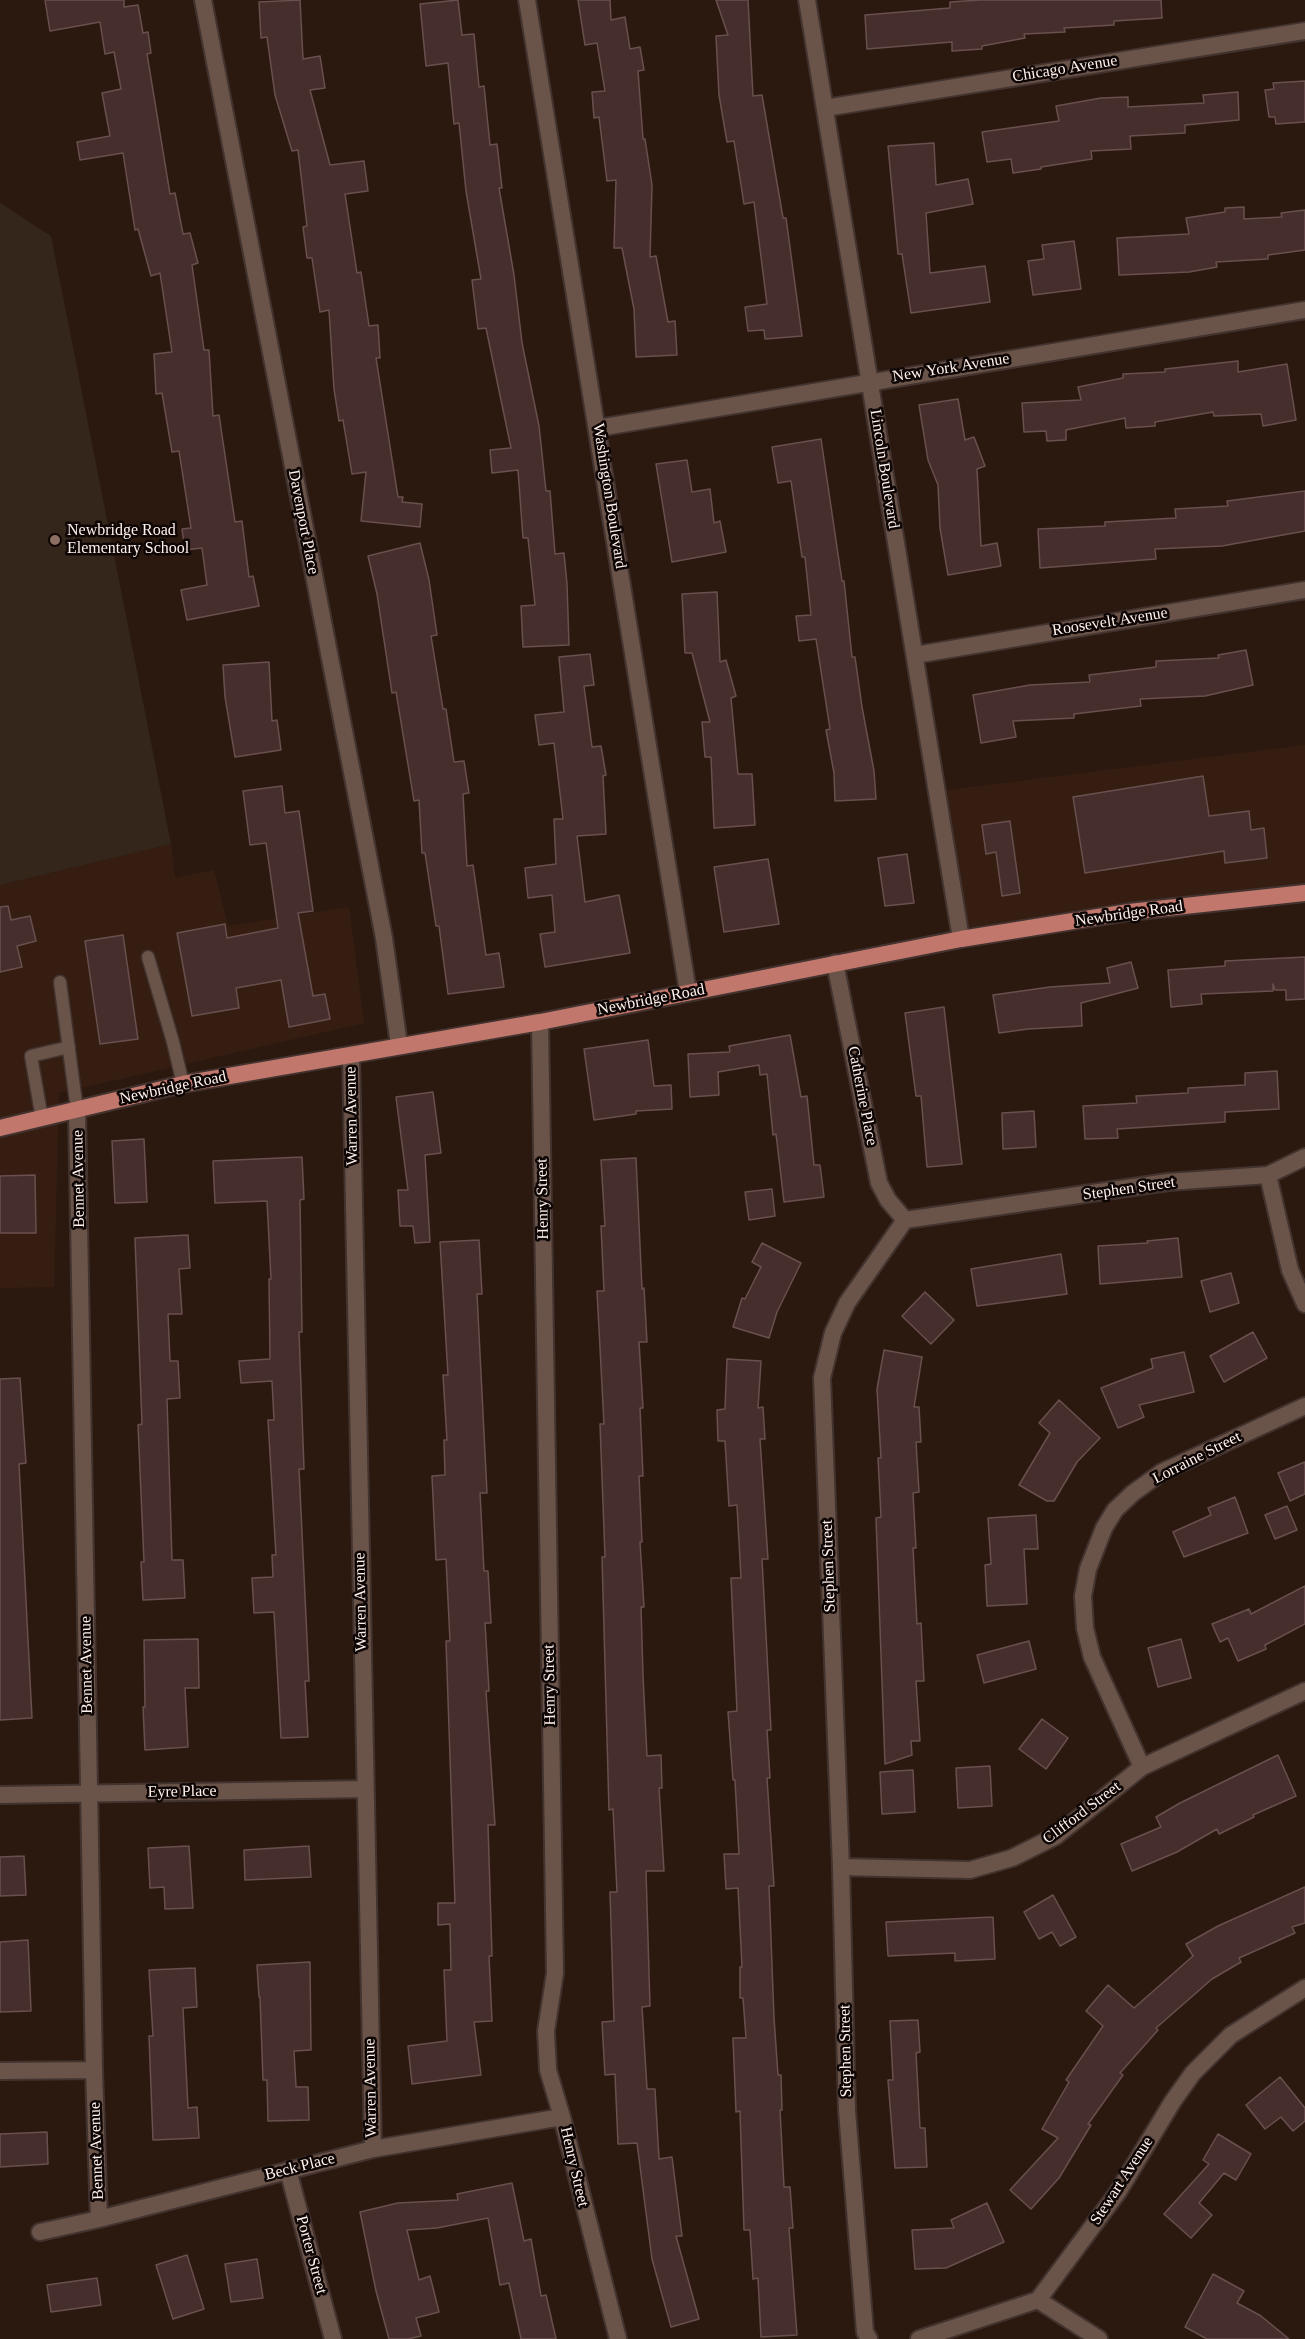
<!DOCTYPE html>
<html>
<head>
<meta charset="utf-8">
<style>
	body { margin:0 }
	canvas { display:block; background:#2b1910 }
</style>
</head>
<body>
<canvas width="1305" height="2339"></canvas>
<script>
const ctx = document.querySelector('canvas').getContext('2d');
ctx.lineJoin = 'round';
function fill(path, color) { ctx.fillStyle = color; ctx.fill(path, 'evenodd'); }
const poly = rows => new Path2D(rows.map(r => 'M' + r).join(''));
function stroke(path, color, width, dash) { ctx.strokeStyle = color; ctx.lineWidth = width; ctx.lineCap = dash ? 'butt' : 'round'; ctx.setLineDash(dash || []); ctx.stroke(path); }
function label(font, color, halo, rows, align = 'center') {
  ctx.font = font + ' "Times New Roman",serif'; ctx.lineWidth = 5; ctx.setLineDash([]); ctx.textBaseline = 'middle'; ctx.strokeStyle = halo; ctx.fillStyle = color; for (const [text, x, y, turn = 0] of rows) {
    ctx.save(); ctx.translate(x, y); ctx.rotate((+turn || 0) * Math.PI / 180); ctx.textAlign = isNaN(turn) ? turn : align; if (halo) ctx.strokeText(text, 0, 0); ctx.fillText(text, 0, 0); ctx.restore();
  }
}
fill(poly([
	[1305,745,1305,898,1130,917,966,942,941,791],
	[171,844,175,878,214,870,228,926,349,907,364,1023,59,1093,54,1287,0,1288,0,885]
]), '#361d11');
fill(poly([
	[0,203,51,236,171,844,0,885]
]), '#34261a');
const building = poly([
	[45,0,124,0,124,7,138,5,143,33,148,32,151,53,147,54,170,194,175,193,183,234,190,233,198,263,192,265,204,350,209,350,213,416,219,415,235,522,242,521,249,577,253,576,259,606,187,620,181,590,207,585,202,548,185,550,182,529,191,528,179,451,172,452,162,393,156,394,154,354,172,352,160,273,151,276,138,229,135,230,123,153,80,160,77,142,110,136,102,93,121,89,114,52,105,54,100,22,50,31,45,0],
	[300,0,303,59,320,56,325,88,310,90,330,165,364,161,368,191,345,194,357,273,361,272,369,326,378,325,380,358,376,358,398,497,403,497,402,502,422,504,420,527,361,521,366,472,352,474,343,420,339,421,334,389,329,310,320,312,312,258,307,258,303,227,307,226,298,150,292,151,275,95,267,37,261,38,259,2,300,0],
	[458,0,462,35,474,34,479,87,484,86,490,145,497,144,502,188,499,188,514,275,522,343,539,426,546,491,550,491,555,554,564,553,567,584,569,645,523,647,521,606,535,605,528,538,523,538,518,470,492,473,490,450,511,448,486,328,478,329,472,280,481,279,466,191,459,123,454,124,448,63,426,66,420,4,458,0],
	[578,0,610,0,611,20,625,17,630,49,640,47,644,70,638,71,643,139,645,139,652,185,650,257,656,256,668,322,675,321,677,355,636,357,634,309,622,248,614,248,616,180,607,181,599,117,594,118,592,92,605,91,597,43,585,45,578,0],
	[716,0,748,0,753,96,762,95,783,218,786,218,802,336,765,339,764,330,748,331,745,307,767,304,754,202,744,204,734,141,727,142,719,95,716,36,728,35,716,0],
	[980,0,1161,0,1162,18,1114,21,1114,25,1064,28,1065,32,1024,34,1025,38,982,46,982,49,952,51,952,42,867,49,865,15,950,8,950,2,980,0],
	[1305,81,1305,122,1276,124,1275,117,1269,117,1265,90,1274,89,1273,83,1305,81],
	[1238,92,1239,120,1185,125,1185,133,1130,136,1131,149,1091,151,1092,159,1041,167,1041,169,1013,173,1011,159,987,162,982,132,1059,121,1056,106,1101,98,1128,97,1128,107,1204,103,1203,95,1238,92],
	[934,143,936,185,968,179,973,204,926,213,930,273,985,266,990,302,911,313,902,254,898,254,888,146,934,143],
	[1244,207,1244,219,1282,217,1281,213,1305,210,1305,250,1268,255,1268,259,1216,262,1217,267,1189,272,1119,275,1117,238,1189,234,1186,218,1225,212,1225,208,1244,207],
	[1074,241,1081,289,1033,295,1028,261,1044,259,1042,245,1074,241],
	[1238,361,1238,372,1287,364,1296,420,1263,426,1261,414,1214,416,1213,412,1155,422,1155,426,1126,428,1125,418,1066,430,1066,440,1047,441,1046,431,1024,432,1022,403,1081,400,1078,387,1123,378,1123,374,1165,372,1165,369,1238,361],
	[958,399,965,440,974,437,985,466,977,469,981,546,997,543,1001,566,948,575,940,528,938,485,928,460,919,405,958,399],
	[821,439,842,581,844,581,852,657,855,657,862,707,874,771,876,799,835,801,834,773,826,730,830,729,816,639,799,641,796,616,811,615,805,557,802,557,791,481,778,483,772,447,821,439],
	[687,460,692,492,710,489,714,523,720,521,726,552,672,562,656,464,687,460],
	[1305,491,1305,531,1222,546,1155,549,1156,559,1040,568,1038,529,1105,526,1105,522,1176,518,1175,509,1228,506,1227,501,1305,491],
	[420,543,429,580,437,635,431,636,443,709,446,709,454,762,464,761,469,793,463,794,467,866,473,865,486,955,499,953,504,987,448,994,439,926,436,926,425,853,422,853,419,800,414,801,396,692,392,693,377,594,368,556,420,543],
	[717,592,720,662,726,660,736,696,731,698,738,774,752,774,755,825,714,828,711,757,705,757,702,722,710,722,692,653,685,653,682,594,717,592],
	[1246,650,1253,685,1205,696,1140,699,1141,706,1074,714,1074,718,1013,721,1016,737,981,743,973,695,1030,685,1090,682,1089,675,1156,667,1156,661,1219,658,1218,655,1246,650],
	[590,654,594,685,584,686,592,747,601,746,606,775,603,776,606,834,577,836,585,902,619,895,630,953,545,967,540,934,555,932,552,895,528,898,525,868,556,864,554,819,563,819,554,743,539,745,535,715,564,712,559,657,590,654],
	[269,662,272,721,277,720,281,750,235,757,225,697,223,665,269,662],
	[1203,776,1209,816,1249,811,1251,830,1264,828,1267,858,1225,863,1224,851,1085,873,1073,797,1203,776],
	[282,786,285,813,299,811,313,911,298,913,313,996,325,994,330,1019,289,1027,281,980,236,988,239,1008,192,1016,177,933,225,924,227,938,278,928,266,843,250,845,243,791,282,786],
	[1010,821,1020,893,1002,896,996,852,986,854,982,825,1010,821],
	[907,854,914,903,885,906,878,858,907,854],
	[768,859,779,924,724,932,714,867,768,859],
	[8,906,11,920,30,916,36,941,17,946,22,967,0,972,0,907,8,906],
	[123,935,138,1039,100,1044,85,941,123,935],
	[1305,957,1305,999,1286,1000,1286,990,1275,990,1273,984,1273,991,1201,994,1202,1004,1171,1007,1168,970,1225,966,1225,961,1305,957],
	[1131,962,1138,988,1081,1003,1082,1026,1028,1029,999,1033,993,995,1050,987,1110,983,1107,968,1131,962],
	[944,1007,962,1164,927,1167,921,1096,916,1096,905,1013,944,1007],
	[790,1035,801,1097,807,1096,814,1165,820,1165,824,1197,784,1202,776,1134,773,1135,767,1074,760,1075,759,1065,718,1072,719,1095,690,1097,688,1054,730,1052,729,1046,790,1035],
	[648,1040,654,1086,671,1085,672,1109,636,1111,636,1114,594,1120,584,1049,648,1040],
	[1277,1071,1279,1109,1225,1112,1225,1122,1117,1129,1118,1138,1085,1139,1083,1106,1137,1103,1136,1096,1188,1093,1188,1088,1245,1085,1245,1073,1277,1071],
	[433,1092,441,1153,425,1155,430,1242,415,1243,413,1226,400,1226,398,1190,408,1190,396,1097,433,1092],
	[1034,1111,1036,1147,1003,1149,1002,1113,1034,1111],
	[144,1139,147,1202,115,1203,112,1141,144,1139],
	[302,1157,304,1199,300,1200,302,1332,299,1332,304,1469,299,1469,309,1681,305,1681,308,1737,281,1738,274,1612,254,1613,252,1578,273,1577,272,1555,276,1555,268,1420,274,1420,272,1381,241,1383,239,1361,270,1359,269,1279,271,1279,267,1201,215,1203,213,1161,302,1157],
	[636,1158,642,1289,644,1288,647,1342,639,1342,643,1408,640,1408,643,1476,639,1476,642,1542,640,1542,644,1607,641,1607,643,1676,647,1756,661,1755,662,1788,659,1788,664,1871,646,1871,650,2006,642,2007,647,2089,655,2089,659,2159,672,2157,682,2236,676,2236,699,2319,671,2327,652,2259,637,2143,618,2144,615,2074,605,2075,602,2022,614,2021,610,1892,617,1892,613,1809,609,1810,602,1557,605,1557,600,1424,604,1424,597,1291,604,1291,601,1226,605,1226,601,1160,636,1158],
	[35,1175,36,1233,0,1233,0,1176,35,1175],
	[772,1189,775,1216,749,1220,745,1192,772,1189],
	[188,1235,190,1268,179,1269,182,1314,168,1314,170,1361,178,1361,180,1398,167,1399,172,1560,183,1560,185,1598,143,1600,141,1562,144,1562,138,1425,142,1424,135,1238,188,1235],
	[1178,1238,1182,1277,1100,1284,1098,1246,1148,1243,1147,1241,1178,1238],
	[479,1240,482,1294,477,1294,487,1493,480,1493,484,1571,488,1571,491,1623,485,1623,489,1691,486,1691,495,1825,488,1825,492,1956,489,1956,492,2021,474,2022,481,2075,412,2084,408,2046,447,2041,444,1970,451,1970,450,1924,438,1925,438,1903,455,1903,446,1641,450,1641,446,1559,436,1560,432,1476,445,1475,444,1440,447,1440,443,1375,448,1375,440,1242,479,1240],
	[762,1243,801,1263,777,1312,769,1338,733,1327,742,1298,745,1299,761,1267,752,1262,762,1243],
	[1061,1254,1067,1294,977,1306,971,1269,1061,1254],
	[1231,1273,1239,1303,1210,1312,1201,1281,1231,1273],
	[925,1292,954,1320,931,1344,902,1316,925,1292],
	[1253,1332,1267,1358,1224,1382,1210,1356,1253,1332],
	[884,1350,922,1357,914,1407,919,1407,921,1442,916,1442,919,1492,913,1493,916,1548,913,1548,917,1624,921,1623,924,1681,916,1681,920,1741,911,1741,912,1755,885,1764,876,1518,881,1517,878,1458,881,1458,877,1389,884,1350],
	[1184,1352,1194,1392,1139,1405,1144,1417,1118,1428,1101,1388,1153,1368,1151,1359,1184,1352],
	[727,1359,761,1361,758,1408,763,1407,765,1439,760,1439,768,1559,762,1559,771,1730,767,1730,770,1778,767,1778,774,1886,769,1886,774,2018,778,2075,781,2075,782,2110,780,2110,784,2187,790,2187,793,2228,789,2228,797,2335,761,2337,758,2278,753,2279,750,2230,744,2230,740,2111,736,2112,733,2038,746,2038,743,1998,740,1998,740,1967,742,1967,738,1888,726,1889,724,1854,739,1854,735,1780,733,1780,728,1712,737,1711,731,1578,741,1578,737,1505,729,1506,725,1441,718,1441,717,1410,725,1409,727,1359],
	[20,1378,26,1463,19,1464,32,1718,0,1720,0,1379,20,1378],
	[1059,1400,1100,1438,1077,1462,1054,1501,1047,1501,1019,1485,1050,1433,1039,1423,1059,1400],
	[1305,1462,1305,1494,1290,1501,1278,1473,1305,1462],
	[1235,1497,1248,1533,1184,1557,1173,1532,1211,1515,1208,1508,1235,1497],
	[1287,1506,1297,1530,1275,1539,1265,1515,1287,1506],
	[1036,1515,1038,1549,1024,1549,1027,1604,987,1606,985,1565,991,1564,988,1518,1036,1515],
	[1305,1586,1305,1624,1265,1645,1266,1649,1238,1661,1228,1638,1220,1642,1212,1624,1249,1609,1251,1614,1305,1586],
	[198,1639,199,1688,185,1688,188,1747,145,1750,143,1707,145,1707,144,1640,198,1639],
	[1181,1639,1191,1678,1158,1687,1148,1648,1181,1639],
	[1029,1641,1036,1669,984,1683,977,1655,1029,1641],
	[1042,1719,1068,1738,1046,1769,1019,1749,1042,1719],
	[1278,1755,1296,1796,1253,1815,1254,1817,1219,1834,1217,1829,1177,1852,1132,1871,1121,1844,1161,1827,1156,1817,1180,1803,1278,1755],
	[990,1766,992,1806,958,1808,956,1768,990,1766],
	[913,1770,915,1812,882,1814,880,1772,913,1770],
	[189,1846,193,1908,165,1909,164,1887,150,1888,148,1848,189,1846],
	[309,1846,311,1877,245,1880,244,1850,309,1846],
	[24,1856,26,1895,0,1896,0,1857,24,1856],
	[1305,1887,1305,1923,1292,1927,1295,1933,1239,1958,1241,1962,1212,1979,1156,2028,1158,2030,1120,2073,1123,2075,1088,2124,1091,2125,1059,2178,1031,2209,1010,2190,1058,2138,1042,2129,1069,2082,1066,2080,1103,2026,1086,2011,1108,1985,1134,2008,1193,1956,1186,1944,1218,1926,1305,1887],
	[1053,1895,1076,1937,1060,1946,1052,1932,1039,1939,1024,1912,1053,1895],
	[993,1917,995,1959,955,1961,955,1953,888,1956,886,1922,993,1917],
	[28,1940,31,2011,0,2012,0,1942,28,1940],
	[310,1962,311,2050,294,2051,296,2087,308,2087,309,2120,268,2121,267,2080,263,2080,260,1997,259,1997,257,1965,310,1962],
	[195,1968,197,2007,183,2008,188,2108,197,2107,199,2138,153,2140,149,2036,153,2036,149,1970,195,1968],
	[918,2020,920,2052,916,2053,920,2128,925,2128,927,2167,895,2168,888,2080,893,2080,890,2021,918,2020],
	[1280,2077,1305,2108,1305,2121,1293,2131,1281,2117,1265,2129,1246,2105,1280,2077],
	[47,2132,48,2164,0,2167,0,2134,47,2132],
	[1218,2134,1251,2154,1236,2180,1224,2173,1199,2203,1212,2215,1191,2238,1164,2214,1209,2164,1203,2160,1218,2134],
	[512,2183,524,2241,531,2239,541,2296,546,2295,556,2339,521,2339,509,2283,500,2285,488,2218,437,2228,407,2230,419,2280,430,2276,439,2312,416,2318,421,2336,408,2339,389,2339,376,2291,360,2212,398,2203,458,2200,457,2194,512,2183],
	[987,2203,1004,2242,946,2268,915,2269,912,2230,954,2228,951,2220,987,2203],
	[187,2255,204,2309,173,2319,156,2265,187,2255],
	[257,2259,263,2298,231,2302,225,2264,257,2259],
	[1213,2274,1244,2291,1237,2303,1261,2316,1289,2339,1207,2339,1185,2327,1213,2274],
	[97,2278,101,2305,51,2312,47,2285,97,2278]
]);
fill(building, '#462e2d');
stroke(building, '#69504e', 1.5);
const service = poly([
	[148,957,173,1042,183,1084],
	[60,982,77,1110],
	[42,1119,31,1056,69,1047]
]);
const minor = poly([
	[203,0,384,938,399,1045],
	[527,0,688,992],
	[807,0,961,939],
	[825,108,1305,31],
	[598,428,1305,310],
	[915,655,1305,590],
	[835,963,879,1183,888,1200,905,1220],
	[540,1022,555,1973,546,2031,548,2070,562,2117,618,2339],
	[351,1055,373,2149],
	[77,1110,94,2070,99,2219],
	[1268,1175,1290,1270,1305,1304],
	[1142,1767,1092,1657,1085,1628,1083,1596,1088,1569,1104,1528,1115,1510,1133,1493,1162,1472,1305,1406],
	[0,1795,365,1789],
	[841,1867,970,1870,1012,1858,1056,1836,1142,1767,1305,1691],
	[0,2071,94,2070],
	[288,2170,333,2339],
	[40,2232,99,2219,373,2149,562,2117],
	[1038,2300,1099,2339],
	[869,2339,865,2332,847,2111,841,1867,822,1378,833,1333,847,1303,905,1220,1168,1182,1268,1175,1305,1157],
	[919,2339,1038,2300,1118,2192,1173,2101,1193,2073,1231,2035,1305,1988]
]);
const primary = poly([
	[0,1128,183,1084,540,1022,961,939,1129,912,1305,893]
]);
stroke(service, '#42332f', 15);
stroke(minor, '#42332f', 20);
stroke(primary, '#42332f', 20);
stroke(service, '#6a5349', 12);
stroke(minor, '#6a5349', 16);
stroke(primary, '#c2776d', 16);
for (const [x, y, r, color] of [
	[55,540,6,"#8d6e63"]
]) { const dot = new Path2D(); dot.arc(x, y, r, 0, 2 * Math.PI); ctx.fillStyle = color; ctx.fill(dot); stroke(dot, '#0e0604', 2); }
label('16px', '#fff1eb', '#0e0604', [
	["Chicago Avenue",1065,69,-9],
	["New York Avenue",951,368,-9],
	["Lincoln Boulevard",884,469,81],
	["Washington Boulevard",609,496,81],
	["Davenport Place",303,522,79],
	["Roosevelt Avenue",1110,622,-9],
	["Newbridge Road",1129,914,-8],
	["Newbridge Road",651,1000,-11],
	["Newbridge Road",173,1088,-12],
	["Catherine Place",862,1096,79],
	["Warren Avenue",352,1116,-91],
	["Bennet Avenue",79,1179,-91],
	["Stephen Street",1129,1189,-8],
	["Henry Street",543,1199,-91],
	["Lorraine Street",1197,1458,-27],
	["Stephen Street",829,1566,-92],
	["Warren Avenue",361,1602,-91],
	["Bennet Avenue",87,1665,-91],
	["Henry Street",550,1685,-91],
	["Eyre Place",182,1792,-1],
	["Clifford Street",1082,1813,-37],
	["Stephen Street",846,2051,-91],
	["Warren Avenue",371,2088,-91],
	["Bennet Avenue",97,2151,-92],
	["Beck Place",300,2167,-14],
	["Henry Street",574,2167,77],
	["Stewart Avenue",1122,2181,-57],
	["Porter Street",311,2255,75]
]);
label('16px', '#fff1eb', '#0e0604', [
	["Newbridge Road",67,531],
	["Elementary School",67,549]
], 'left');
</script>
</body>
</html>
